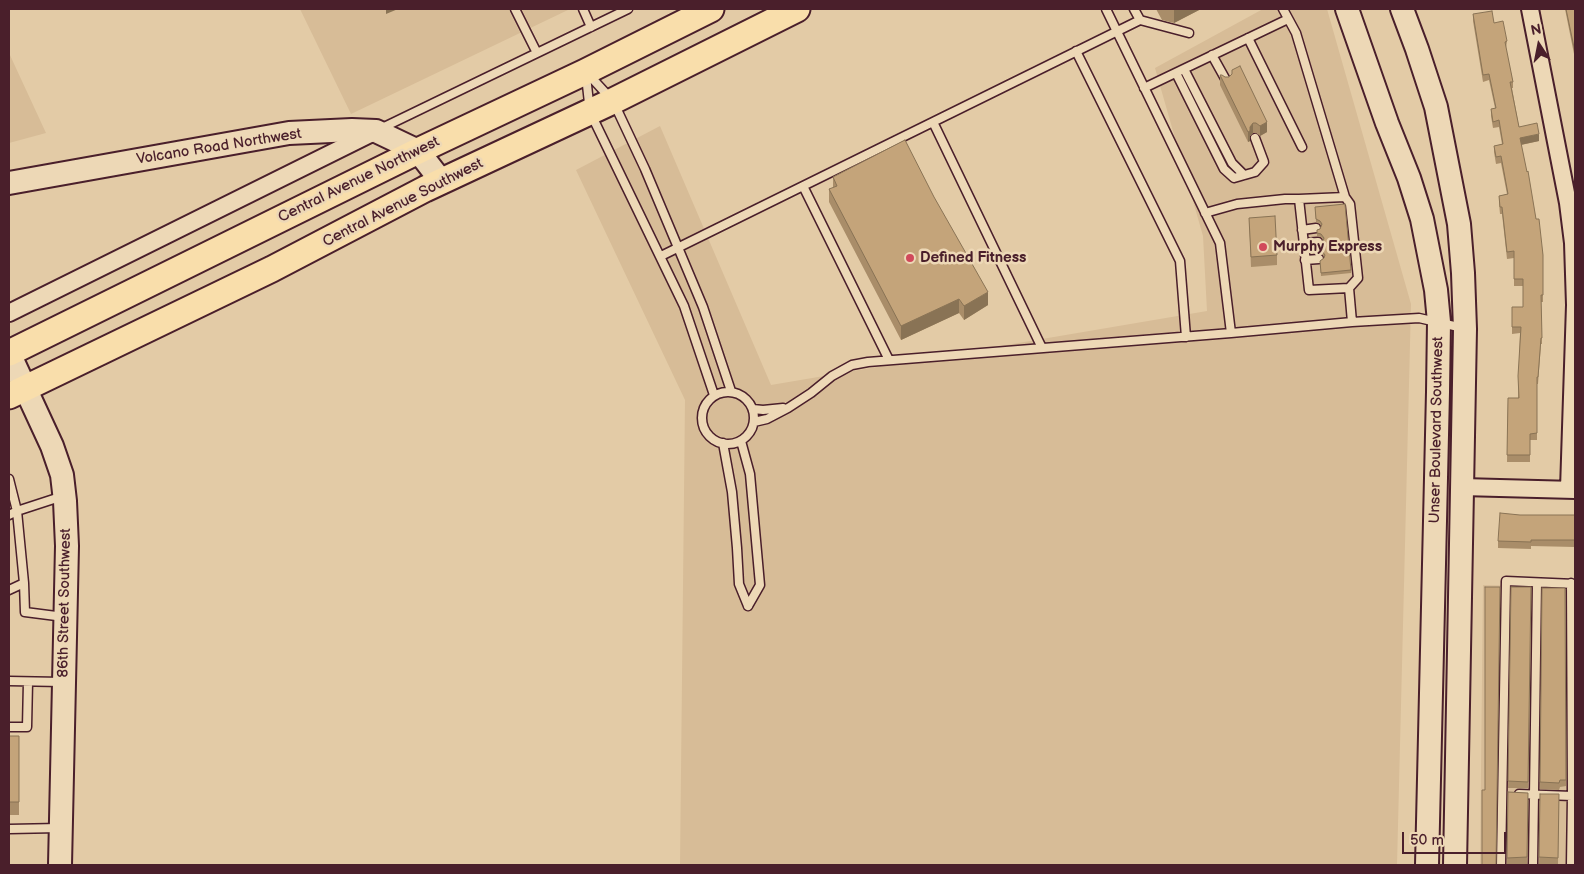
<!DOCTYPE html>
<html>
<head>
<meta charset="utf-8">
<style>
	body { margin:0 }
	#map { position:relative; width:1584px; height:874px; overflow:hidden; background:#e3cba6; font-family:"Balsamiq Sans",sans-serif }
	canvas { display:block }
	.frame { position:absolute; inset:0; border:10px solid #4a1f2b; pointer-events:none }
	.north { position:absolute; left:1514px; top:20px; width:50px; height:50px; -webkit-text-stroke:4px #edd8b6; paint-order:stroke; rotate:349deg; font-size:14px; font-weight:700; line-height:20px; text-align:center; color:#4a1f2b }
	.north::after { content:''; display:block; margin:auto; width:18px; height:22px; background:#4a1f2b; clip-path:polygon(50% 0,100% 100%,50% 72%,0 100%) }
	.scale { position:absolute; left:1402px; top:832px; width:104px; height:22px; box-sizing:border-box; border:2px solid #4a1f2b; border-top:0; padding-left:6px; font-size:15px; line-height:18px; white-space:nowrap; color:#4a1f2b; -webkit-text-stroke:4px #edd8b6; paint-order:stroke }
</style>
</head>
<body>
<div id="map">
<canvas width="1584" height="874"></canvas>
<div class="frame"></div>
<div class="north">N</div>
<div class="scale">50 m</div>
</div>
<script>
const ctx = document.querySelector('canvas').getContext('2d');
ctx.lineJoin = 'round';
function fill(path, color) { ctx.fillStyle = color; ctx.fill(path, 'evenodd'); }
const poly = rows => new Path2D(rows.map(r => 'M' + r).join(''));
function stroke(path, color, width, dash) { ctx.strokeStyle = color; ctx.lineWidth = width; ctx.lineCap = dash ? 'butt' : 'round'; ctx.setLineDash(dash || []); ctx.stroke(path); }
function label(font, color, halo, rows, align = 'center') {
  ctx.font = font + ' "Balsamiq Sans",sans-serif'; ctx.lineWidth = 5; ctx.setLineDash([]); ctx.textBaseline = 'middle'; ctx.strokeStyle = halo; ctx.fillStyle = color; for (const [text, x, y, turn = 0] of rows) {
    ctx.save(); ctx.translate(x, y); ctx.rotate((+turn || 0) * Math.PI / 180); ctx.textAlign = isNaN(turn) ? turn : align; if (halo) ctx.strokeText(text, 0, 0); ctx.fillText(text, 0, 0); ctx.restore();
  }
}
fill(poly([
	[300,9,570,9,351,114],
	[1263,9,1327,9,1411,304,1397,865,680,865,685,400,576,170,660,126,771,385,1207,311,1203,236,1155,68],
	[9,53,46,133,9,143],
	[1483,585,1575,587,1575,865,1480,865]
]), '#d7bc97');
const lane = poly([
	[515,9,537,53],
	[583,9,591,27],
	[1106,9,1220,243,1231,333],
	[1134,9,1140,20],
	[1283,9,1296,33,1345,197,1350,204,1358,278,1349,288,1352,322],
	[1248,38,1302,147],
	[1076,51,1180,261,1186,337],
	[1212,55,1227,82],
	[1184,69,1232,163,1244,175],
	[1176,73,1224,169,1234,178,1255,172,1264,162,1255,138],
	[589,75,613,101,645,169,703,307,731,391],
	[586,76,590,112,684,306,714,395],
	[1144,88,1288,19],
	[933,122,1042,348],
	[382,128,628,9],
	[803,186,889,360],
	[1299,199,1345,197],
	[1205,213,1237,204,1285,199,1299,199,1309,290,1349,288],
	[1302,230,1316,228],
	[1303,243,1318,242],
	[661,256,1140,20,1189,33],
	[1305,260,1319,259],
	'702 418a26 26 0 1 1 52 0a26 26 0 1 1-52 0Z',
	[753,409,763,410,783,408],
	[754,422,767,419,788,408,811,393,832,376,852,365,868,362,1231,333,1352,322,1419,318,1463,328],
	[741,441,750,474,760,585,748,606],
	[723,443,732,492,737,548,739,584,748,606],
	[9,479,17,511,9,515],
	[24,583,25,612,64,617],
	[9,590,24,583,17,511,63,496],
	[9,681,62,682],
	[9,727,27,727,28,682],
	[1519,794,1572,796,1571,583],
	[9,829,59,828],
	[1501,865,1506,581,1575,584],
	[1533,865,1537,583],
	[1571,865,1572,796,1575,796]
]);
const street = poly([
	[1530,9,1568,203,1573,243,1575,305,1569,489],
	[9,313,374,132],
	[1462,487,1575,490]
]);
const secondary = poly([
	[1347,9,1387,123,1409,178,1422,219,1436,290,1439,322,1438,392,1427,865],
	[1402,9,1417,49,1436,107,1459,224,1463,273,1465,329,1455,865],
	[9,183,289,133,352,130,376,131,418,151,442,182],
	[9,353,52,446,62,475,65,501,67,546,60,865]
]);
const primary = poly([
	[9,353,418,151,585,72,711,9],
	[9,396,272,269,425,189,613,101,797,9]
]);
stroke(lane, '#4a1f2b', 11);
stroke(street, '#4a1f2b', 20);
stroke(secondary, '#4a1f2b', 26);
stroke(primary, '#4a1f2b', 29);
stroke(lane, '#edd8b6', 8);
stroke(street, '#edd8b6', 16);
stroke(secondary, '#edd8b6', 22);
stroke(primary, '#f9deab', 25);
fill(poly([
	[1156,9,1201,9,1174,23,1162,20],
	[1565,9,1575,9,1575,59],
	[1473,14,1494,23,1507,41,1506,48,1513,82,1513,88,1512,88,1519,127,1539,141,1521,145,1543,255,1543,302,1541,302,1542,344,1541,344,1538,384,1537,384,1537,440,1530,440,1530,462,1507,462,1508,398,1518,398,1520,333,1512,334,1512,307,1523,307,1523,286,1514,286,1514,258,1507,259,1502,214,1500,214,1499,203,1499,196,1507,194,1501,163,1496,164,1494,152,1494,146,1502,144,1499,127,1493,128,1491,116,1491,109,1495,108,1489,80,1483,82,1473,21],
	[1232,74,1267,132,1260,136,1256,133,1253,133,1250,136,1250,141,1248,142,1220,85,1220,75,1225,77,1229,77],
	[833,177,988,305,964,320,959,313,901,340,829,202,829,189,833,188],
	[1315,207,1351,270,1351,273,1321,276,1320,261,1324,258,1324,257,1322,254,1319,253,1318,244,1323,242,1323,240,1321,237,1317,236,1317,230,1320,229,1321,226,1320,224,1316,222],
	[1249,218,1277,255,1277,265,1251,267],
	[1520,515,1575,515,1575,547,1531,546,1531,549,1498,548,1498,541],
	[1511,587,1531,587,1528,788,1508,788],
	[1542,588,1565,588,1566,786,1560,787,1559,790,1540,789],
	[9,736,19,736,19,815,9,815],
	[1508,792,1528,793,1527,864,1507,864],
	[1540,794,1559,794,1558,864,1539,864]
]), '#a98d69');
fill(poly([
	[386,9,398,9,386,14],
	[1177,9,1201,9,1174,23,1174,10],
	[1267,122,1267,132,1260,136,1260,126],
	[1253,123,1253,133,1250,136,1250,141,1248,142,1248,132,1250,127],
	[1539,134,1539,141,1520,145,1520,138],
	[988,292,988,305,964,320,964,306],
	[959,299,959,313,901,340,901,326]
]), '#897355');
const building = poly([
	[1566,9,1575,9,1575,52,1566,9],
	[1492,11,1494,23,1503,21,1507,41,1505,42,1513,82,1510,82,1519,127,1537,123,1539,134,1520,138,1527,172,1528,171,1536,219,1539,219,1543,255,1543,295,1541,295,1542,338,1541,338,1538,377,1537,377,1537,433,1530,434,1530,455,1507,455,1508,398,1519,398,1518,376,1521,327,1512,327,1512,307,1523,307,1523,279,1514,279,1514,251,1507,252,1502,207,1500,207,1499,196,1508,194,1501,156,1496,157,1494,146,1503,144,1499,120,1493,122,1491,109,1496,108,1489,74,1483,75,1473,14,1492,11],
	[1240,66,1267,122,1260,126,1256,123,1253,123,1250,127,1250,131,1248,132,1220,75,1222,75,1225,77,1229,77,1232,74,1232,70,1240,66],
	[905,140,934,197,988,292,964,306,959,299,901,326,829,189,837,186,833,177,905,140],
	[1345,204,1351,270,1321,273,1320,261,1324,258,1325,255,1322,251,1319,250,1318,244,1323,242,1324,238,1321,234,1317,233,1317,230,1320,229,1322,224,1320,221,1316,219,1315,207,1345,204],
	[1275,216,1277,255,1251,257,1249,218,1275,216],
	[1500,513,1520,515,1575,515,1575,540,1531,540,1531,542,1498,541,1500,513],
	[1485,587,1500,587,1496,865,1482,865,1482,790,1485,790,1485,587],
	[1511,587,1531,587,1528,782,1508,781,1511,587],
	[1542,588,1565,588,1566,780,1560,780,1559,783,1540,782,1542,588],
	[9,736,19,736,19,802,9,802,9,736],
	[1508,792,1528,793,1527,857,1507,858,1508,792],
	[1540,794,1559,794,1558,858,1539,857,1540,794]
]);
fill(building, '#c4a47a');
stroke(building, '#897355', 1);
for (const [x, y, r, color] of [
	[1263,247,5,"#d1495b"],
	[910,258,5,"#d1495b"]
]) { const dot = new Path2D(); dot.arc(x, y, r, 0, 2 * Math.PI); ctx.fillStyle = color; ctx.fill(dot); stroke(dot, '#edd8b6', 2); }
label('15px', '#4a1f2b', '#edd8b6', [
	["Volcano Road Northwest",219,147,-9],
	["Central Avenue Northwest",359,180,-26],
	["Central Avenue Southwest",403,203,-27],
	["Unser Boulevard Southwest",1437,430,-89],
	["86th Street Southwest",65,603,-89]
]);
label('bold 15px', '#4a1f2b', '#edd8b6', [
	["Murphy Express",1273,247],
	["Defined Fitness",920,258]
], 'left');
</script>
</body>
</html>
